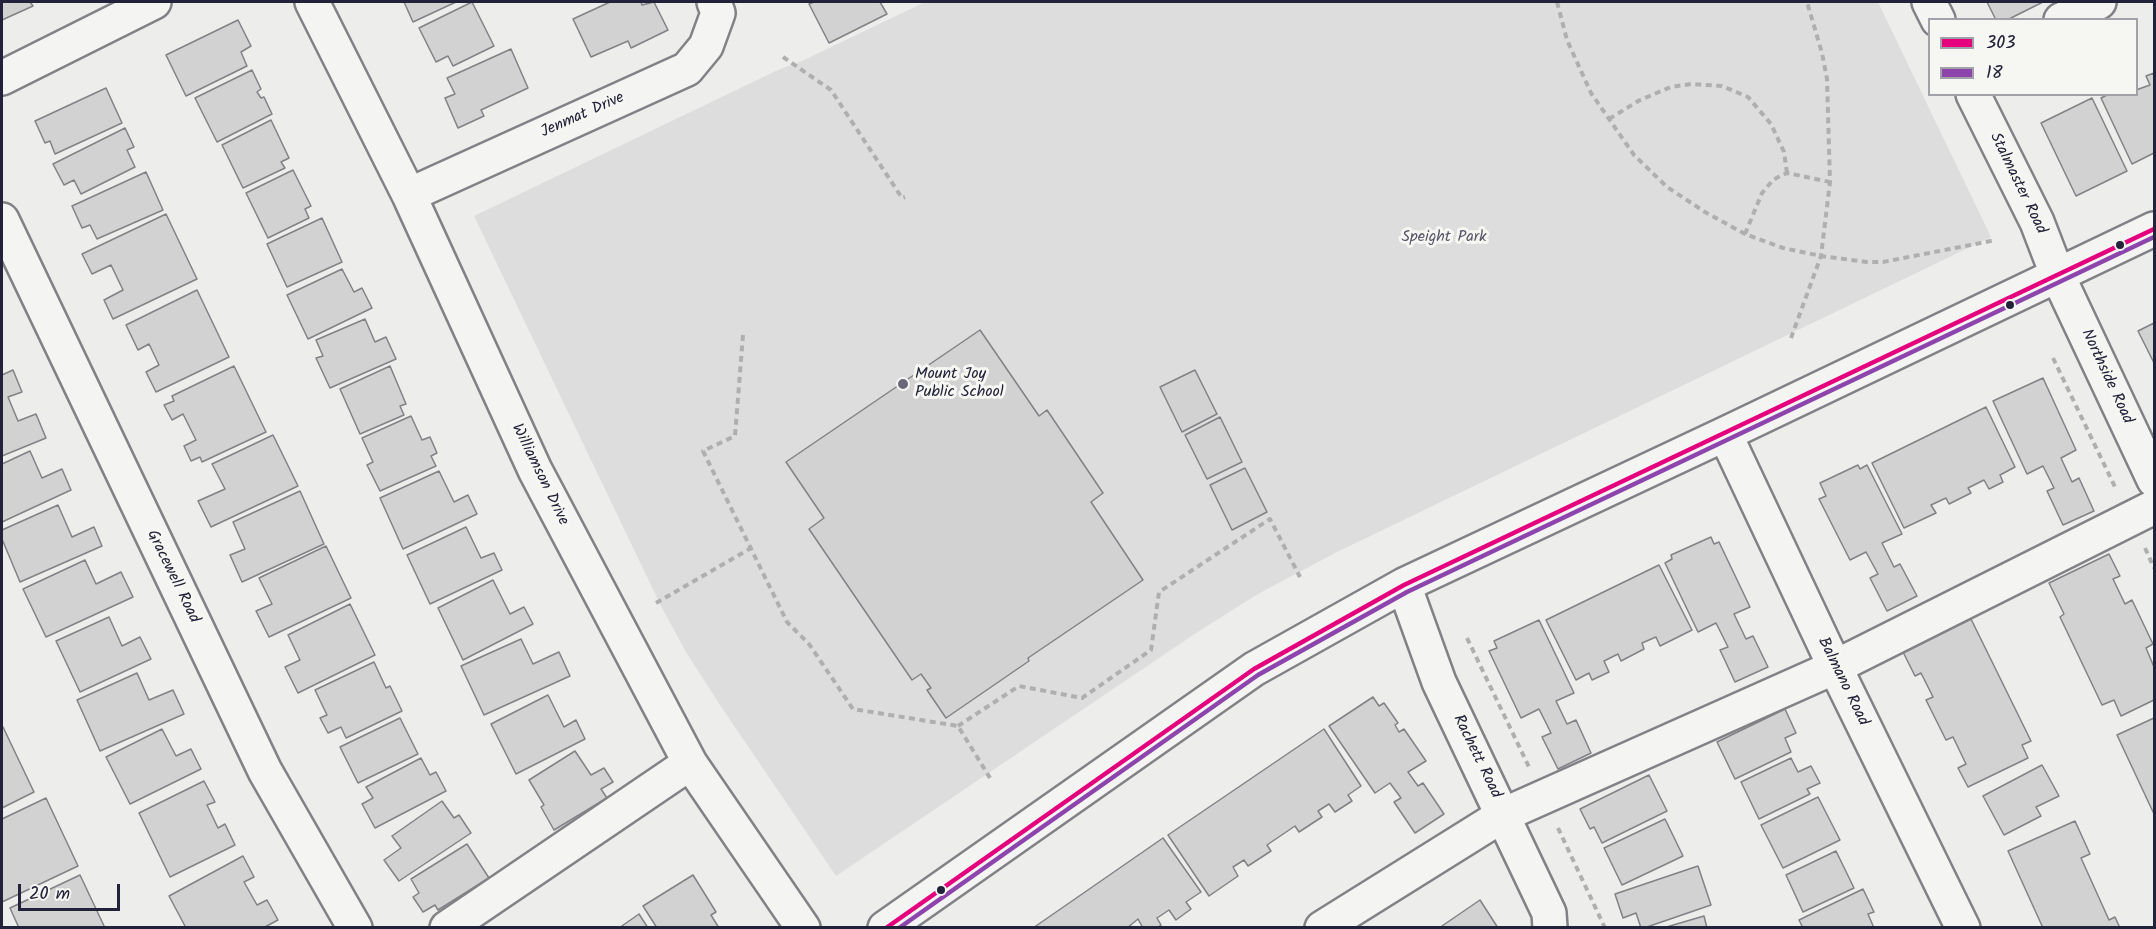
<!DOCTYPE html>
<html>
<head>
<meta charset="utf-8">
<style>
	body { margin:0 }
	#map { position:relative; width:2156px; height:929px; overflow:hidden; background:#ededec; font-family:Kalam,sans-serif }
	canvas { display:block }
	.frame { position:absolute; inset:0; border:3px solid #22223b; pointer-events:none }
	.legend { position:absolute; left:1928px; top:18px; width:210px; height:78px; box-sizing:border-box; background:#f6f6f2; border:2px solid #a1a1a9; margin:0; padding:8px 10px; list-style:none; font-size:18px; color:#22223b }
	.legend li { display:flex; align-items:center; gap:12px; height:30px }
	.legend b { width:30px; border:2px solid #a1a1a9 }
	.scale { position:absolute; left:18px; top:884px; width:102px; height:27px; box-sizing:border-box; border:3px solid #22223b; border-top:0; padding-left:8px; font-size:18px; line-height:21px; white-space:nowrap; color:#22223b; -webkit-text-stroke:4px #f6f6f2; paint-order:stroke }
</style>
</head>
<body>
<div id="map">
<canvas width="2156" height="929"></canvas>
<div class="frame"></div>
<ul class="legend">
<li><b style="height:8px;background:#e5007d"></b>303</li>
<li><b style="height:8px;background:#8e44ad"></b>18</li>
</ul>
<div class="scale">20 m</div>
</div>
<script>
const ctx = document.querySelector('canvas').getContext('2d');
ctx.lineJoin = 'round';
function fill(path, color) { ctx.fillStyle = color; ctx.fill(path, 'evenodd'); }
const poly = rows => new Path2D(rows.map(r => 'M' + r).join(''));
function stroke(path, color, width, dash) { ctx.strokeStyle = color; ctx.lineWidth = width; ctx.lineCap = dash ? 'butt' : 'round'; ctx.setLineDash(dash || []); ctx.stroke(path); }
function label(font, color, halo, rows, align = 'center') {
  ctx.font = font + ' Kalam,sans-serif'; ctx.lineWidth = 6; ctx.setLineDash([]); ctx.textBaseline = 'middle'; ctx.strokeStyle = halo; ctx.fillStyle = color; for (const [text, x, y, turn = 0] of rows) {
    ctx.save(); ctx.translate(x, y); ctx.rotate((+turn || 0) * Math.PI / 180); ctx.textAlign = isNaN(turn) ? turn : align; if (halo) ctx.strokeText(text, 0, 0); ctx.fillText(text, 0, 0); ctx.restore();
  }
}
fill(poly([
	[925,2,1878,2,1991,237,1337,552,1258,594,1199,631,836,876,720,705,686,652,661,606,474,216,780,69,802,61]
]), '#ddd');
const building = poly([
	[2,2,30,2,33,6,2,20,2,2],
	[404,2,456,2,413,22,404,2],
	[472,2,494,46,453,66,448,56,436,62,419,28,472,2],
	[610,2,641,2,642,5,654,2,668,30,631,48,628,41,591,57,573,19,610,2],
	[814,2,880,2,887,14,829,43,809,4,814,2],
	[1987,2,2043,2,2007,20,1996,20,1987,2],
	[238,20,251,46,241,52,247,66,186,96,166,55,238,20],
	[511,49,528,88,481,110,484,116,458,128,445,98,455,94,447,78,511,49],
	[252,70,261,89,257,92,261,98,264,97,272,114,217,142,195,98,252,70],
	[2154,73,2154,153,2132,164,2101,98,2109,94,2136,94,2136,90,2150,85,2146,76,2154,73],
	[106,88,122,123,55,154,50,141,45,143,35,121,106,88],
	[2092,98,2127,171,2076,196,2041,123,2092,98],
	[271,120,289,158,281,162,285,168,243,188,222,145,271,120],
	[125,128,134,147,127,150,135,167,81,194,74,180,64,185,53,164,125,128],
	[293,170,311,206,305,209,309,218,268,238,246,193,293,170],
	[146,172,163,210,97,239,90,225,82,228,72,206,146,172],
	[166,214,197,279,113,319,104,300,123,290,111,265,92,274,82,254,166,214],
	[322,218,342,262,287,287,267,244,322,218],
	[342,269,354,292,362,288,372,308,308,339,287,295,342,269],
	[197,290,229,357,156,392,146,372,159,365,149,344,138,350,126,325,197,290],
	[365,319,375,342,386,337,396,359,330,388,316,358,323,356,316,340,365,319],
	[2154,323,2154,363,2138,331,2154,323],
	[980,330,1039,416,1047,410,1103,493,1091,502,1143,580,1028,658,1029,661,946,718,927,690,931,688,921,674,912,680,809,529,824,518,786,462,980,330],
	[234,366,266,432,202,462,200,457,191,461,184,446,196,440,183,414,172,420,164,405,174,401,172,396,234,366],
	[390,366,406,404,400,406,404,415,360,434,340,389,390,366],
	[13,370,22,392,8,397,18,421,36,414,46,438,2,456,2,375,13,370],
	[1195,370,1217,414,1182,432,1160,387,1195,370],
	[2043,378,2076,450,2061,458,2072,482,2079,478,2094,511,2063,525,2047,491,2054,488,2043,466,2027,474,1993,401,2043,378],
	[1986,407,2015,467,2000,475,2003,482,1989,489,1984,480,1968,488,1971,493,1949,504,1946,498,1931,505,1936,513,1904,528,1872,463,1986,407],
	[411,416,422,440,430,437,437,453,431,456,436,466,380,491,367,465,373,462,362,438,411,416],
	[1220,417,1242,462,1207,479,1185,435,1220,417],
	[273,435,298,486,211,527,198,501,225,489,212,464,273,435],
	[30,451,42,478,62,469,71,490,2,522,2,464,30,451],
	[1858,465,1860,469,1867,465,1902,534,1882,543,1894,567,1900,564,1917,596,1887,611,1870,578,1878,574,1866,552,1850,560,1819,499,1826,496,1820,483,1858,465],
	[1245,468,1267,512,1232,530,1210,485,1245,468],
	[439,471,454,502,468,495,477,514,403,549,380,498,439,471],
	[300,491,324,544,242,582,230,555,245,549,233,522,300,491],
	[58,505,72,537,94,527,102,546,20,582,2,539,2,530,58,505],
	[466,527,481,558,494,553,502,570,430,604,407,555,466,527],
	[1711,537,1714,544,1719,542,1750,607,1734,614,1746,639,1753,636,1768,667,1735,682,1720,650,1728,647,1716,623,1698,632,1665,563,1672,559,1671,555,1711,537],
	[326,546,351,598,269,637,256,611,272,604,259,578,326,546],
	[2109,554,2120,576,2113,579,2125,604,2132,600,2153,644,2146,648,2154,667,2154,700,2121,716,2114,700,2102,705,2060,617,2064,614,2049,583,2109,554],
	[85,560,96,584,121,572,133,597,46,637,23,589,85,560],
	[1659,565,1692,630,1660,646,1656,637,1642,643,1644,649,1621,661,1618,654,1604,661,1609,672,1592,680,1589,673,1576,680,1546,620,1659,565],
	[493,580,510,614,524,607,533,624,463,660,438,608,493,580],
	[350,604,375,655,298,693,285,667,300,660,288,635,350,604],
	[109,617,122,646,140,637,151,659,80,692,56,641,109,617],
	[1971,619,2031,741,2022,745,2028,758,1968,787,1958,768,1966,764,1953,737,1946,740,1926,700,1933,697,1921,673,1915,676,1903,652,1971,619],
	[1539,620,1574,693,1556,701,1567,724,1576,720,1591,753,1558,769,1542,737,1551,733,1539,709,1521,718,1489,651,1497,648,1494,641,1539,620],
	[521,639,533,664,559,652,570,676,484,715,461,666,521,639],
	[374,662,386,688,390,686,402,711,346,738,341,727,328,733,320,718,327,715,315,690,374,662],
	[137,673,149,700,173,690,184,714,100,751,77,700,137,673],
	[548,695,564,727,576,720,585,739,516,774,491,724,548,695],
	[1373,697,1379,706,1384,703,1398,723,1395,725,1399,732,1404,729,1426,761,1408,772,1418,786,1423,783,1444,814,1415,833,1394,802,1401,798,1390,783,1375,793,1329,726,1373,697],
	[1785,709,1796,733,1785,738,1791,752,1735,779,1717,742,1785,709],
	[400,718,418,754,358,783,340,747,400,718],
	[2154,718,2154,814,2117,735,2154,718],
	[3,727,34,792,2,808,2,728,3,727],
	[162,729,176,756,191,749,201,769,130,804,106,757,162,729],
	[1324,729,1361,786,1348,795,1352,801,1335,812,1329,804,1318,811,1322,817,1299,832,1295,826,1267,845,1271,851,1248,866,1244,860,1233,867,1238,876,1209,896,1168,835,1324,729],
	[575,751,591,775,604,768,613,782,601,789,607,798,554,830,541,807,544,805,529,780,575,751],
	[421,758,430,775,436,772,446,791,375,828,362,804,373,798,366,787,421,758],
	[1791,758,1798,772,1811,766,1820,783,1807,789,1810,794,1759,819,1741,782,1791,758],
	[2042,765,2059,796,2036,807,2041,816,2004,835,1983,796,2042,765],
	[1649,775,1667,811,1602,843,1594,827,1590,829,1580,809,1649,775],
	[204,781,215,802,207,805,218,828,225,824,235,845,170,877,139,813,204,781],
	[1818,797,1840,840,1783,868,1761,825,1818,797],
	[46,798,78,866,2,902,2,819,46,798],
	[442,801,454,818,459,815,471,833,399,881,384,860,401,848,392,836,442,801],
	[1665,819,1683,856,1622,885,1604,848,1665,819],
	[2075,821,2090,854,2081,858,2109,920,2115,917,2120,928,2043,928,2008,851,2075,821],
	[1163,838,1201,892,1186,902,1191,909,1176,920,1169,910,1157,918,1161,925,1157,928,1143,928,1138,919,1127,928,1033,928,1163,838],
	[467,844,489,878,438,910,435,905,423,912,413,897,419,893,411,879,467,844],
	[1836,851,1854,888,1803,912,1786,875,1836,851],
	[243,856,254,877,244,882,257,905,267,900,278,920,263,928,186,928,169,896,243,856],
	[1698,866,1711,905,1644,928,1641,928,1636,913,1623,918,1615,894,1698,866],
	[80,875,105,928,19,928,10,908,80,875],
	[693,875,716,912,711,915,719,928,657,928,643,906,693,875],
	[1863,889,1874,912,1868,914,1874,928,1803,928,1799,920,1863,889],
	[1480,900,1498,928,1439,928,1480,900],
	[639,914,648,928,619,928,639,914],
	[1704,916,1707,928,1663,928,1704,916]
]);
fill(building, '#d2d2d3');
stroke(building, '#828286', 1.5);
const minor = poly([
	[312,2,409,195,535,470,690,763,803,928],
	[1929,2,1938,20],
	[2061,20,2099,2],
	[2,78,154,2],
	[1973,94,2037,222,2057,274,2154,480],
	[409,195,687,69,706,46,718,13,714,2],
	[2,220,265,771,355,928],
	[1725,434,1835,667,1963,928],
	[1404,585,1439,682,1549,913,1550,928],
	[447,928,690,763],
	[885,928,1254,669,1404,585,1725,434,2154,229],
	[1322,928,1503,815,1835,667,2154,507]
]);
stroke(minor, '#828286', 38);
stroke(poly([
	[1557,2,1567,40,1591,93,1634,155,1667,187,1705,212,1745,234,1783,248,1821,256,1867,262,1883,262,1996,240],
	[783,57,831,90,902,198,905,197],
	[1609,119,1640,100,1671,87,1691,84,1722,86,1748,97,1771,124,1784,152,1787,173],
	[1745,234,1762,193,1773,180,1780,176,1787,173,1830,182],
	[743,335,735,436,703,451,787,622,809,644,853,709,958,726,990,778],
	[1791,338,1821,256,1830,182,1827,79,1822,53,1807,2],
	[2053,358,2116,489],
	[2145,548,2154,568],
	[656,603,751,548],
	[1467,638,1529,767],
	[958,726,1019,686,1082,698,1151,650,1159,592,1270,519,1300,577],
	[1558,828,1605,928]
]), '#afafb0', 4, [6, 4.5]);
stroke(minor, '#f4f4f2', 33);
stroke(poly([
	[886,928,1254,669,1404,585,2154,229]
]), '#e5007d', 4.5);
stroke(poly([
	[899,928,1258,675,1407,592,2154,237]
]), '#8e44ad', 4.5);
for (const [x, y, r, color] of [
	[2120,245,5,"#22223b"],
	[2010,305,5,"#22223b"],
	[903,384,6,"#696979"],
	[941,890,5,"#22223b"]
]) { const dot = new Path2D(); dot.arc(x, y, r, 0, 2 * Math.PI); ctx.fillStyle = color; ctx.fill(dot); stroke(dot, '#f6f6f2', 2); }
label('16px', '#22223b', '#f6f6f2', [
	["Jenmat Drive",583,116,-24],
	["Stalmaster Road",2017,184,64],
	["Northside Road",2106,377,65],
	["Williamson Drive",539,475,64],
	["Gracewell Road",172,577,64],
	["Balmano Road",1842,682,64],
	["Rachett Road",1476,757,64]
]);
label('16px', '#565668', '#f6f6f2', [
	["Speight Park",1444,238]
]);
label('16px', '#22223b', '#f6f6f2', [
	["Mount Joy",915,375],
	["Public School",915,393]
], 'left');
</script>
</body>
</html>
